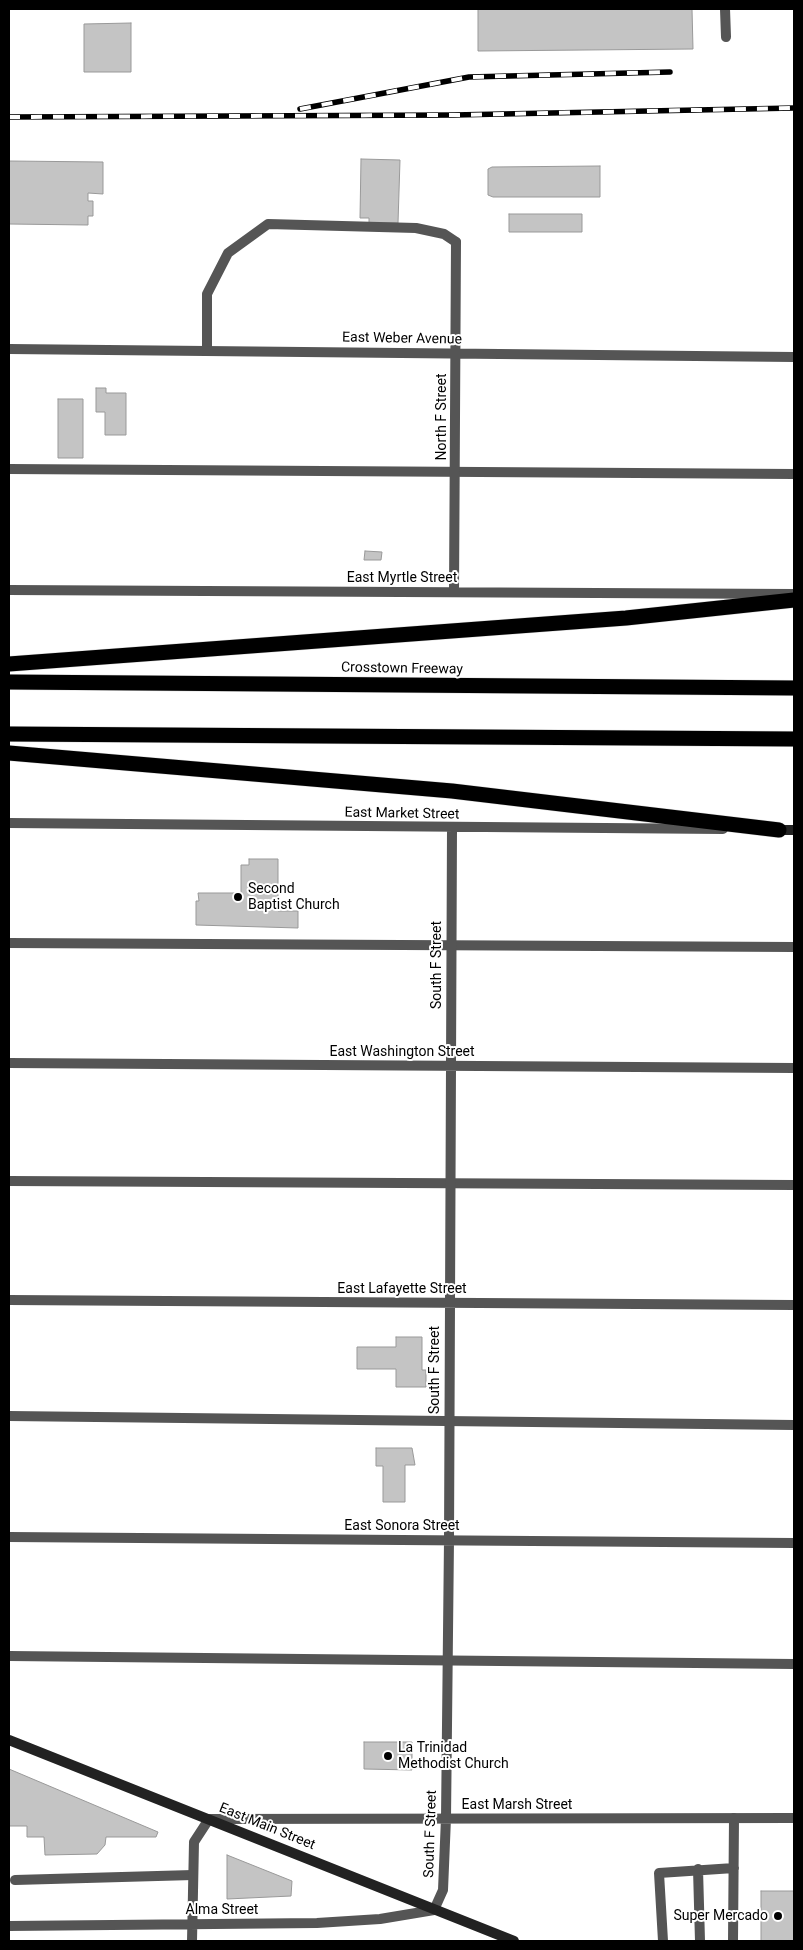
<!DOCTYPE html>
<html>
<head>
<meta charset="utf-8">
<style>
	body { margin:0 }
	#map { position:relative; width:803px; height:1950px; overflow:hidden; background:#fff; font-family:Roboto,sans-serif }
	canvas { display:block }
	.frame { position:absolute; inset:0; border:10px solid #000; pointer-events:none }
</style>
</head>
<body>
<div id="map">
<canvas width="803" height="1950"></canvas>
<div class="frame"></div>
</div>
<script>
const ctx = document.querySelector('canvas').getContext('2d');
ctx.lineJoin = 'round';
function fill(path, color) { ctx.fillStyle = color; ctx.fill(path, 'evenodd'); }
const poly = rows => new Path2D(rows.map(r => 'M' + r).join(''));
function stroke(path, color, width, dash) { ctx.strokeStyle = color; ctx.lineWidth = width; ctx.lineCap = dash ? 'butt' : 'round'; ctx.setLineDash(dash || []); ctx.stroke(path); }
function label(font, color, halo, rows, align = 'center') {
  ctx.font = font + ' Roboto,sans-serif'; ctx.lineWidth = 4; ctx.setLineDash([]); ctx.textBaseline = 'middle'; ctx.strokeStyle = halo; ctx.fillStyle = color; for (const [text, x, y, turn = 0] of rows) {
    ctx.save(); ctx.translate(x, y); ctx.rotate((+turn || 0) * Math.PI / 180); ctx.textAlign = isNaN(turn) ? turn : align; if (halo) ctx.strokeText(text, 0, 0); ctx.fillText(text, 0, 0); ctx.restore();
  }
}
const building = poly([
	[478,9,692,9,693,49,478,51,478,9],
	[131,23,131,72,84,72,84,24,131,23],
	[361,159,400,160,398,223,369,223,369,218,360,218,361,159],
	[9,161,103,162,103,194,88,193,88,201,93,201,93,216,88,216,88,225,9,224,9,161],
	[600,166,600,197,493,197,488,195,488,169,492,167,600,166],
	[509,214,582,214,582,232,509,232,509,214],
	[96,388,106,388,106,393,126,393,126,435,105,435,105,412,96,412,96,388],
	[58,399,83,399,83,458,58,458,58,399],
	[365,551,382,552,381,560,364,560,365,551],
	[249,859,278,859,278,911,298,911,298,928,196,925,196,901,199,901,198,893,241,893,241,865,249,865,249,859],
	[396,1337,422,1337,422,1370,426,1370,426,1387,396,1387,396,1369,357,1369,357,1347,396,1347,396,1337],
	[376,1448,412,1448,415,1465,405,1465,405,1502,383,1502,383,1466,376,1466,376,1448],
	[364,1742,412,1742,412,1770,364,1769,364,1742],
	[9,1769,158,1832,156,1837,106,1837,105,1845,97,1854,45,1855,44,1837,27,1837,27,1826,9,1826,9,1769],
	[227,1855,292,1881,291,1896,227,1899,227,1855],
	[761,1891,794,1891,794,1941,761,1941,761,1891]
]);
fill(building, '#c4c4c4');
stroke(building, '#999', 1);
const highway = poly([
	[9,664,626,618,794,600],
	[9,682,794,688],
	[9,734,794,739],
	[9,753,452,791,779,830]
]);
stroke(highway, '#dbdbdb', 16);
stroke(poly([
	[725,9,726,37],
	[207,351,207,294,228,253,268,224,416,228,444,234,456,242],
	[9,469,794,474],
	[9,943,794,947],
	[9,1181,794,1185],
	[9,1416,794,1425],
	[9,1656,794,1664],
	[698,1869,700,1941],
	[15,1880,193,1875],
	[663,1941,659,1873,734,1868],
	[733,1941,734,1818]
]), '#555', 10);
stroke(poly([
	[9,349,794,357],
	[9,590,793,594],
	[454,592,456,242],
	[9,823,723,829],
	[9,1063,794,1068],
	[9,1300,794,1305],
	[9,1537,794,1543],
	[9,1926,317,1923,380,1919,434,1910,443,1890,446,1818,449,1540,452,828],
	[192,1941,194,1842,209,1819,794,1818]
]), '#555', 10);
stroke(poly([
	[779,830,794,830],
	[9,1740,514,1941]
]), '#222', 10);
stroke(highway, '#000', 15);
const rail = poly([
	[300,109,469,77,670,72],
	[9,117,454,115,794,108]
]);
stroke(rail, '#000', 5.5);
stroke(rail, '#fff', 4, [11]);
for (const [x, y, r, color] of [
	[238,897,5,"#000"],
	[388,1756,5,"#000"],
	[778,1916,5,"#000"]
]) { const dot = new Path2D(); dot.arc(x, y, r, 0, 2 * Math.PI); ctx.fillStyle = color; ctx.fill(dot); stroke(dot, '#fff', 2); }
label('14px', '#000', '#fff', [
	["East Weber Avenue",402,339,1],
	["North F Street",442,417,-90],
	["East Myrtle Street",402,578],
	["Crosstown Freeway",402,669,1],
	["East Market Street",402,814,1],
	["South F Street",437,965,-90],
	["East Washington Street",402,1052],
	["East Lafayette Street",402,1289],
	["South F Street",435,1370,-90],
	["East Sonora Street",402,1526],
	["East Marsh Street",517,1805],
	["East Main Street",267,1827,22],
	["South F Street",431,1834,-88],
	["Alma Street",222,1910]
]);
label('14px', '#000', '#fff', [
	["Second",248,889],
	["Baptist Church",248,905],
	["La Trinidad",398,1748],
	["Methodist Church",398,1764],
	["Super Mercado",768,1916,"right"]
], 'left');
</script>
</body>
</html>
